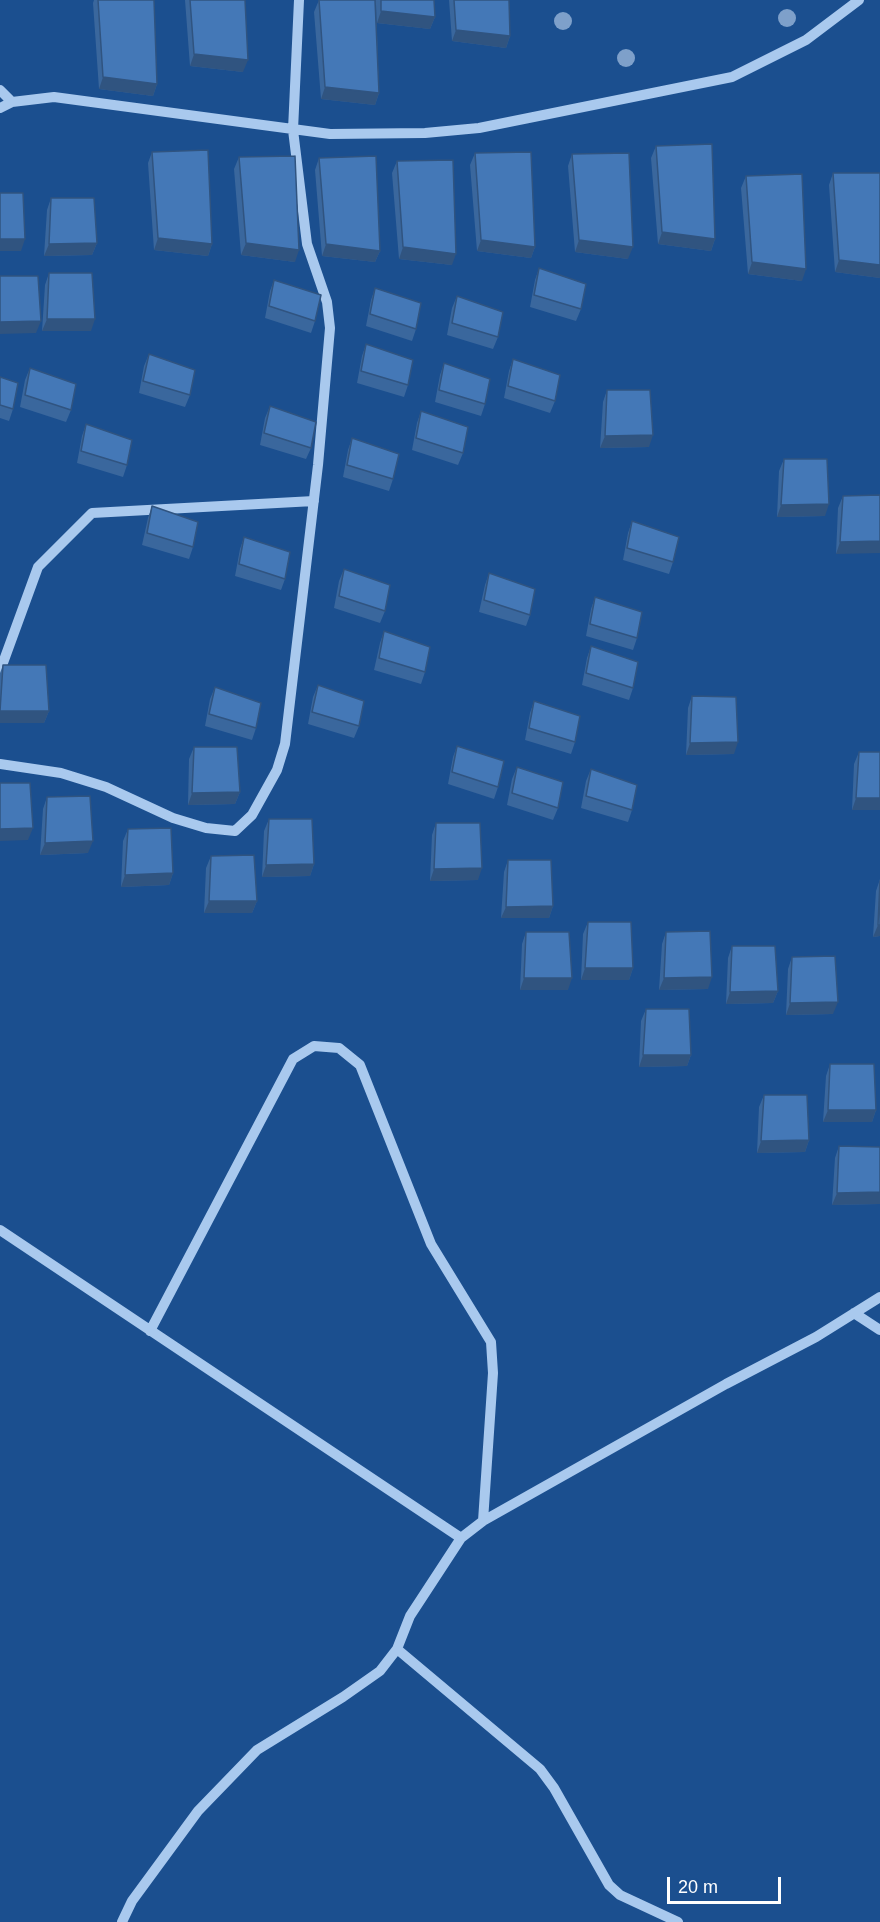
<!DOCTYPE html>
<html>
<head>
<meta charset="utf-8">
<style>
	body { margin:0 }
	#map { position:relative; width:880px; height:1922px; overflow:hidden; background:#1b4f8f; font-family:Helvetica,sans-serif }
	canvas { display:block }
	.scale { position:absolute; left:667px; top:1877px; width:114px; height:27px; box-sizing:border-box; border:3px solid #fff; border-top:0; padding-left:8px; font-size:18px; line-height:21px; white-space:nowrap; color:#fff; -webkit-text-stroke:4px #1b4f8f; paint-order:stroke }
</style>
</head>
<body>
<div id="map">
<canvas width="880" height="1922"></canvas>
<div class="scale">20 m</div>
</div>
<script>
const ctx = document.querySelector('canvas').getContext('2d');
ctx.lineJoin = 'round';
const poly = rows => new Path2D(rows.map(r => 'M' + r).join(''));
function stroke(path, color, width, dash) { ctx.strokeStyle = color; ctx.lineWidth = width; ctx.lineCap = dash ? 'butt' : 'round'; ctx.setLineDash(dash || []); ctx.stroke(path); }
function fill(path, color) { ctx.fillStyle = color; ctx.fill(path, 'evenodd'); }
stroke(poly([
	[0,90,12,102],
	[0,108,12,102,54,97,330,134,425,133,479,128,732,77,806,40,859,0],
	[0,671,38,567,92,513,314,501],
	[0,764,61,773,106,787,173,818,206,828,235,831,252,815,277,770,285,744,318,465,330,328,327,302,307,244,293,130,299,0],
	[0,1230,461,1538],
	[854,1313,880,1330],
	[150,1331,293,1059,314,1046,339,1048,360,1065,431,1244,491,1342,493,1373,483,1521],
	[397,1649,540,1769,554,1788,609,1885,620,1895,678,1922],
	[122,1922,132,1901,198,1811,257,1750,343,1697,380,1671,397,1649,410,1616,461,1538,483,1521,726,1384,816,1337,880,1297]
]), '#a9c9ee', 10);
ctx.fillStyle = '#7ea0ca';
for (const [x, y] of [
	[787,18],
	[563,21],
	[626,58]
]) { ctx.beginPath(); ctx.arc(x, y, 9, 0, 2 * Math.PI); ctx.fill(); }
fill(poly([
	[94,0,154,0,157,84,153,96,99,89,93,3],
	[185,0,245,0,243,72,190,66],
	[319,0,434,0,435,17,430,29,377,23,376,4,379,93,375,105,321,99,314,12],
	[449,0,509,0,510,36,506,48,452,41],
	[656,146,715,239,711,251,658,244,651,158],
	[152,152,212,244,208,256,154,250,148,163],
	[475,153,535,247,531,258,477,251,470,165],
	[572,154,628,259,575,252,568,166],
	[239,157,295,262,241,255,234,169],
	[319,158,380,251,375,262,322,256,315,170],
	[397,161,452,265,399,259,392,173],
	[833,173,880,173,880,278,835,272,829,185],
	[746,176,802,281,748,274,741,188],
	[51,198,97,243,92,255,44,256,47,210],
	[539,268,581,309,576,321,530,307,535,280],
	[49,273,91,331,42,331,45,285],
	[274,280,315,321,311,333,265,318,270,291],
	[375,288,416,329,412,341,366,326,371,300],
	[457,296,498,337,493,349,447,335,452,308],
	[366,344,408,385,404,397,357,383,362,356],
	[149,354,190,395,185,407,139,393,144,366],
	[513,359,555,401,550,413,504,398,509,371],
	[444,363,485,404,481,416,435,402,440,375],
	[30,368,71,410,66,422,20,407,25,380],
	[0,377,13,409,9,421,0,418],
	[607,390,649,447,600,448,603,402],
	[270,406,311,448,306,459,260,445,265,418],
	[421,411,463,453,458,465,412,450,417,423],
	[86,424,127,465,123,477,77,463,82,436],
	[352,438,393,479,389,491,343,477,348,450],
	[784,459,825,516,777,517,779,471],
	[880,495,836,554,838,508,843,496],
	[152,506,193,547,189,559,142,545,148,518],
	[632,521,673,562,669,574,623,560,628,533],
	[244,537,285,579,281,590,235,576,240,549],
	[344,569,385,611,380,623,334,608,339,581],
	[489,573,530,615,526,626,479,612,485,585],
	[595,597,637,638,633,650,586,636,591,609],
	[384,631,425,672,421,684,374,670,380,643],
	[591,646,633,688,629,700,582,685,587,658],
	[3,665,49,711,44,723,0,723,0,673],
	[318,685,359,726,354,738,308,724,313,697],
	[215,687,256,728,252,740,205,726,210,699],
	[692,696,734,754,686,755,688,708],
	[534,701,575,742,571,754,525,740,530,713],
	[457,746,498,787,494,799,448,784,453,757],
	[194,747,240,792,235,804,188,805,189,759],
	[859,752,880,752,880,810,852,810,854,764],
	[517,767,558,808,553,820,507,805,512,779],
	[591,769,632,810,628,822,581,808,586,781],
	[47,797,88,853,40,855,43,809],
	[269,819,314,864,310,876,262,877,264,831],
	[436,823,478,880,430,881,432,835],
	[128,829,173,873,169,885,121,887,123,841],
	[211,856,257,901,252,913,204,913,206,868],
	[508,860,553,906,549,918,501,918,504,872],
	[880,879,880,936,873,937,876,891],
	[588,922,633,968,629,980,581,980,583,934],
	[526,932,568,990,520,990,522,944],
	[666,932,708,989,659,990,662,944],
	[732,946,778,991,773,1003,726,1004,728,958],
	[792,957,833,1014,786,1015,788,969],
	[646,1009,691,1055,687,1066,639,1067,641,1021],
	[830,1064,876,1110,872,1122,823,1122,826,1076],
	[764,1095,809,1140,805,1152,757,1153,759,1107],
	[839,1146,880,1204,832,1205,835,1158]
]), '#3a679d');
fill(poly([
	[381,11,435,17,430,29,377,23],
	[456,30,510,36,506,48,452,41],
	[194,54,248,60,243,72,190,66],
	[103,77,157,84,153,96,99,89],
	[325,87,379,93,375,105,321,99],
	[662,232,715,239,711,251,658,244],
	[158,238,212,244,208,256,154,250],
	[0,239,25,239,21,251,0,251],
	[481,240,535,247,531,258,477,251],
	[579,240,633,247,628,259,575,252],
	[97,243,92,255,44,256,49,244],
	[246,243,299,250,295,262,241,255],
	[326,244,380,251,375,262,322,256],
	[403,247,456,254,452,265,399,259],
	[839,260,880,265,880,278,835,272],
	[752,262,806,269,802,281,748,274],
	[47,319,95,319,91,331,42,331],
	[41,321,36,333,0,334,0,322],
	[653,435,649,447,600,448,605,436],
	[829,504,825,516,777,517,781,505],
	[880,541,880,553,836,554,840,542],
	[0,711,49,711,44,723,0,723],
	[738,742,734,754,686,755,690,743],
	[240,792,235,804,188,805,192,793],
	[856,798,880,798,880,810,852,810],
	[33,828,28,840,0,841,0,829],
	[93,841,88,853,40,855,45,843],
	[314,864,310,876,262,877,266,865],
	[482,868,478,880,430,881,434,869],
	[173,873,169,885,121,887,125,875],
	[209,901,257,901,252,913,204,913],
	[553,906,549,918,501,918,506,907],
	[878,925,880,925,880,936,873,937],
	[585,968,633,968,629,980,581,980],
	[712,977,708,989,659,990,664,978],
	[524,978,572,978,568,990,520,990],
	[778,991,773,1003,726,1004,730,992],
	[838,1002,833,1014,786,1015,790,1003],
	[643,1055,691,1055,687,1066,639,1067],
	[828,1110,876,1110,872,1122,823,1122],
	[809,1140,805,1152,757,1153,761,1141],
	[880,1192,880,1204,832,1205,837,1193]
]), '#305480');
const building = poly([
	[98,0,154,0,157,84,103,77,98,0],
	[190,0,245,0,248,60,194,54,190,0],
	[319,0,375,0,379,93,325,87,319,0],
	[381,0,434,0,435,17,381,11,381,0],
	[454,0,509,0,510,36,456,30,454,0],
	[712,144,715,239,662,232,656,146,712,144],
	[208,150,212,244,158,238,152,152,208,150],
	[531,152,535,247,481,240,475,153,531,152],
	[629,153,633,247,579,240,572,154,629,153],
	[295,156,299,250,246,243,239,157,295,156],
	[376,156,380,251,326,244,319,158,376,156],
	[453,160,456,254,403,247,397,161,453,160],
	[833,173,880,173,880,265,839,260,833,173],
	[802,174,806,269,752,262,746,176,802,174],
	[0,193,23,193,25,239,0,239,0,193],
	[51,198,94,198,97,243,49,244,51,198],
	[539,268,586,284,581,309,534,295,539,268],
	[49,273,92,273,95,319,47,319,49,273],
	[0,276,38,276,41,321,0,322,0,276],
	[274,280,321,295,315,321,269,306,274,280],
	[375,288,421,303,416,329,370,314,375,288],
	[457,296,503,312,498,337,452,323,457,296],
	[366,344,413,360,408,385,361,371,366,344],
	[149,354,195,370,190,395,143,381,149,354],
	[513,359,560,375,555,401,508,386,513,359],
	[444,363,490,379,485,404,439,390,444,363],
	[30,368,76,384,71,410,25,395,30,368],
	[0,377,18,383,13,409,0,405,0,377],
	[607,390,650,390,653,435,605,436,607,390],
	[270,406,316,422,311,448,264,433,270,406],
	[421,411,468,427,463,453,416,438,421,411],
	[86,424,132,440,127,465,81,451,86,424],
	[352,438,399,454,393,479,347,465,352,438],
	[784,459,827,459,829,504,781,505,784,459],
	[880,495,880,541,840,542,843,496,880,495],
	[152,506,198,522,193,547,147,533,152,506],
	[632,521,679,537,673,562,627,548,632,521],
	[244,537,290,552,285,579,239,564,244,537],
	[344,569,390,585,385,611,339,596,344,569],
	[489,573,535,589,530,615,484,600,489,573],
	[595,597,642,612,637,638,590,624,595,597],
	[384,631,430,647,425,672,379,658,384,631],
	[591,646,638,662,633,688,586,673,591,646],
	[3,665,46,665,49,711,0,711,3,665],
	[318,685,364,701,359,726,312,712,318,685],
	[215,687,261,703,256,728,209,714,215,687],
	[692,696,736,697,738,742,690,743,692,696],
	[534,701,580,716,575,742,529,728,534,701],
	[457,746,504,761,498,787,452,772,457,746],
	[194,747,237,747,240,792,192,793,194,747],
	[859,752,880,752,880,798,856,798,859,752],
	[517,767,563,782,558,808,512,793,517,767],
	[591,769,637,785,632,810,586,796,591,769],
	[0,783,30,783,33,828,0,829,0,783],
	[90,796,93,841,45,843,47,797,90,796],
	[269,819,312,819,314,864,266,865,269,819],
	[436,823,480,823,482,868,434,869,436,823],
	[171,828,173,873,125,875,128,829,171,828],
	[254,855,257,901,209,901,211,856,254,855],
	[508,860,551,860,553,906,506,907,508,860],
	[880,881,880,925,878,925,880,881],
	[588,922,631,922,633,968,585,968,588,922],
	[710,931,712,977,664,978,666,932,710,931],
	[526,932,569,932,572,978,524,978,526,932],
	[732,946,775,946,778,991,730,992,732,946],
	[835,956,838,1002,790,1003,792,957,835,956],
	[646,1009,689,1009,691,1055,643,1055,646,1009],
	[830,1064,874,1064,876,1110,828,1110,830,1064],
	[764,1095,807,1095,809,1140,761,1141,764,1095],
	[839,1146,880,1147,880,1192,837,1193,839,1146]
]);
fill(building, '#4478b7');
stroke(building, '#305480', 1.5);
</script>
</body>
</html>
